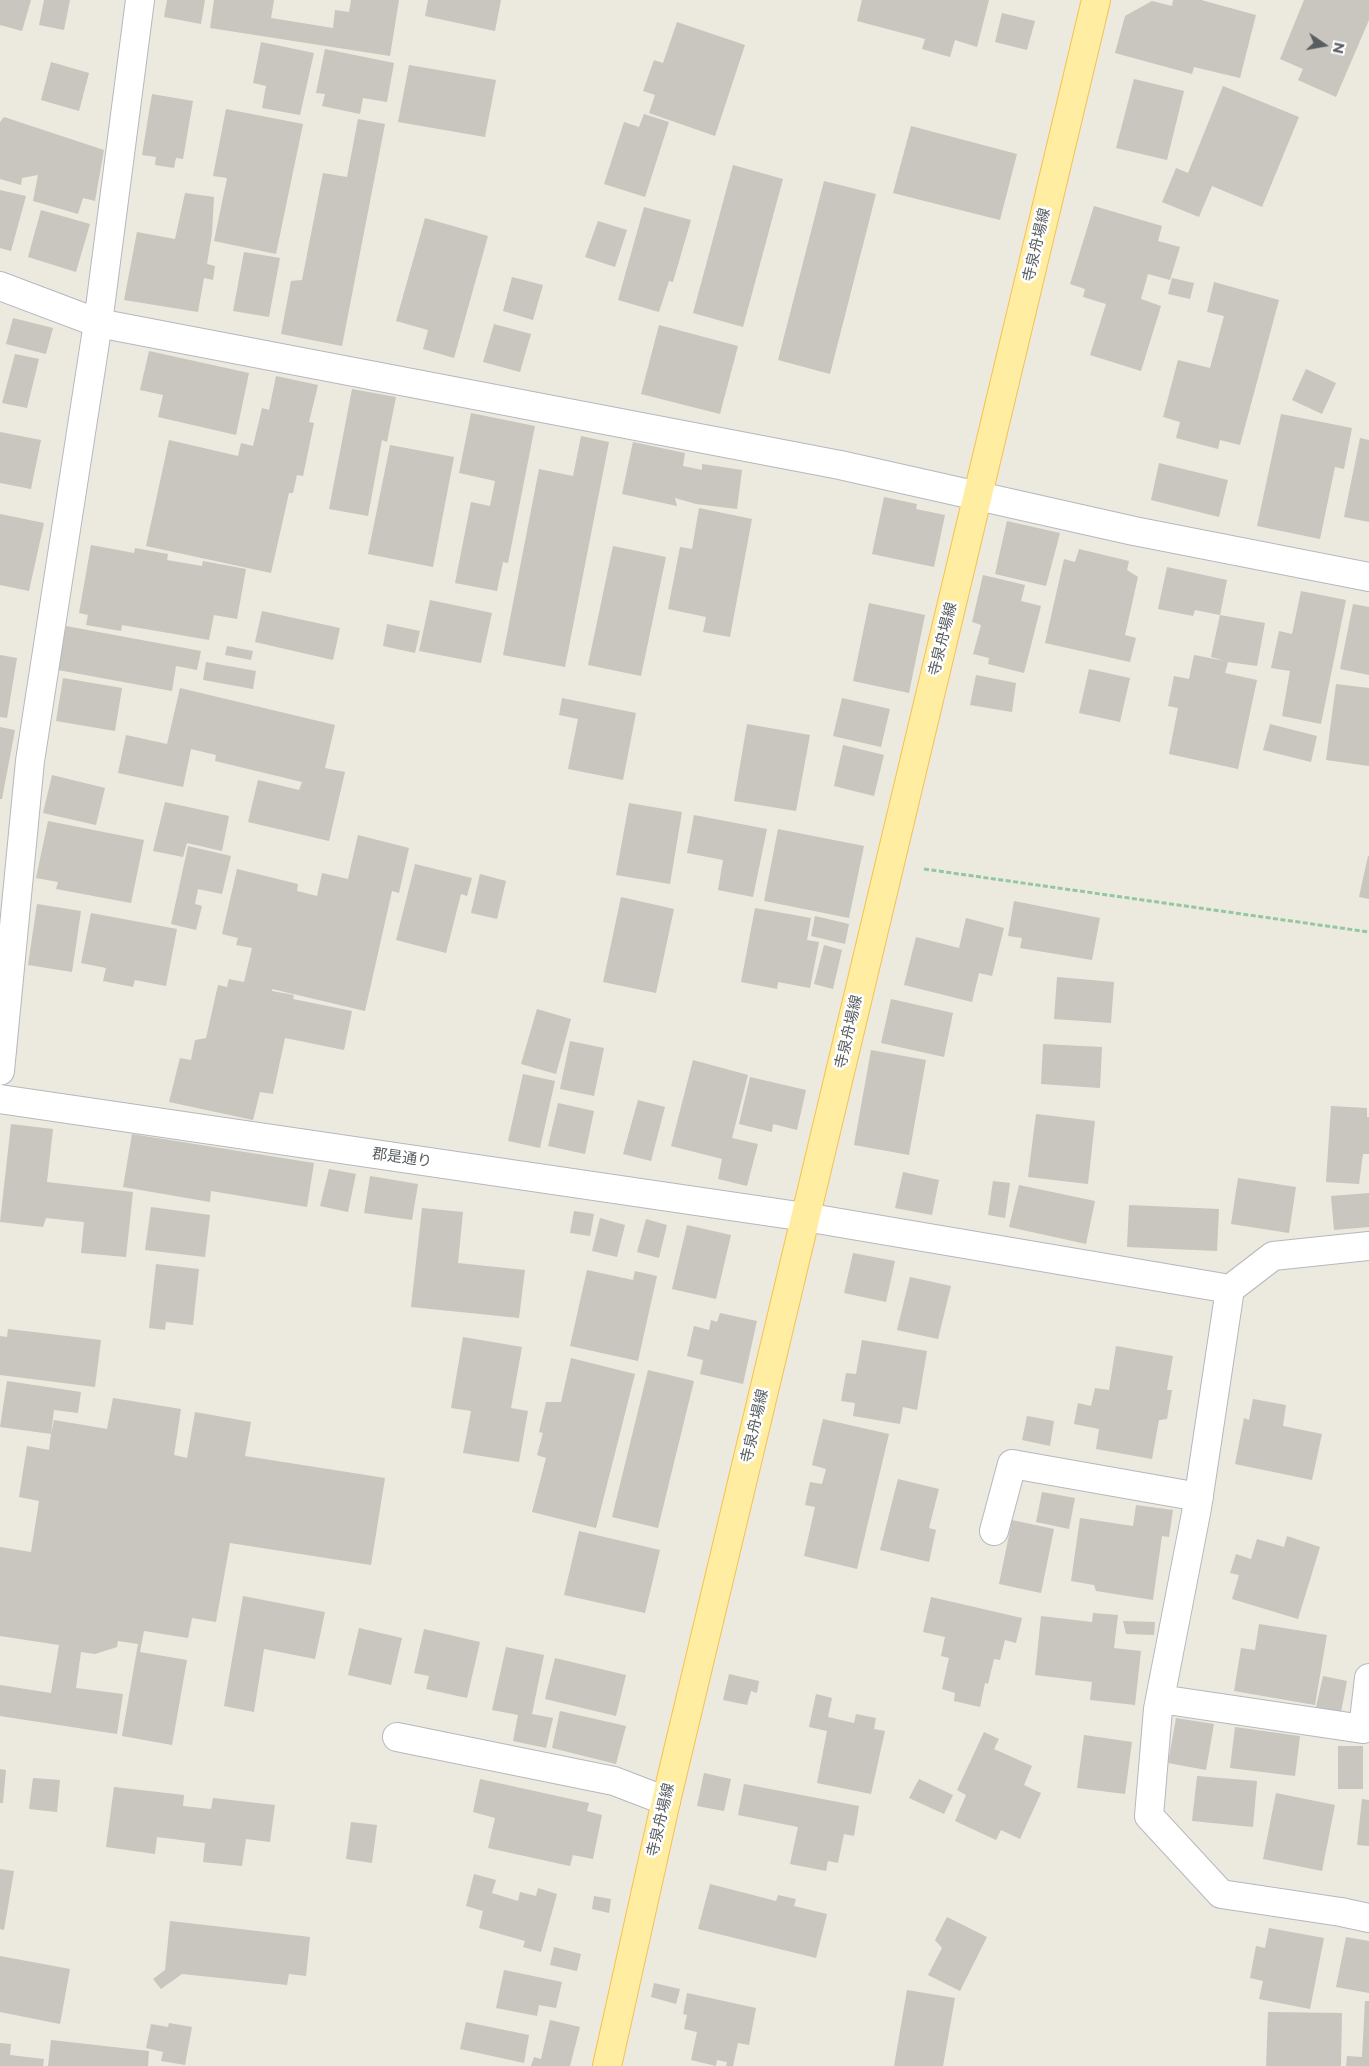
<!DOCTYPE html>
<html>
<head>
<meta charset="utf-8">
<style>
	body { margin:0 }
	#map { position:relative; width:1369px; height:2066px; overflow:hidden; background:#ece9df; font-family:Montserrat,sans-serif }
	canvas { display:block }
	.north { position:absolute; left:1299px; top:20px; width:50px; height:50px; -webkit-text-stroke:4px #fff; paint-order:stroke; rotate:102deg; font-size:14px; font-weight:700; line-height:20px; text-align:center; color:#585d61 }
	.north::after { content:''; display:block; margin:auto; width:18px; height:22px; background:#585d61; clip-path:polygon(50% 0,100% 100%,50% 72%,0 100%) }
</style>
</head>
<body>
<div id="map">
<canvas width="1369" height="2066"></canvas>
<div class="north">N</div>
</div>
<script>
const ctx = document.querySelector('canvas').getContext('2d');
ctx.lineJoin = 'round';
function fill(path, color) { ctx.fillStyle = color; ctx.fill(path, 'evenodd'); }
const poly = rows => new Path2D(rows.map(r => 'M' + r).join(''));
function stroke(path, color, width, dash) { ctx.strokeStyle = color; ctx.lineWidth = width; ctx.lineCap = dash ? 'butt' : 'round'; ctx.setLineDash(dash || []); ctx.stroke(path); }
function label(font, color, halo, rows, align = 'center') {
  ctx.font = font + ' Montserrat,"Noto Sans JP",sans-serif'; ctx.lineWidth = 5; ctx.setLineDash([]); ctx.textBaseline = 'middle'; ctx.strokeStyle = halo; ctx.fillStyle = color; for (const [text, x, y, turn = 0] of rows) {
    ctx.save(); ctx.translate(x, y); ctx.rotate((+turn || 0) * Math.PI / 180); ctx.textAlign = isNaN(turn) ? turn : align; if (halo) ctx.strokeText(text, 0, 0); ctx.fillText(text, 0, 0); ctx.restore();
  }
}
fill(poly([
	[0,0,31,0,22,31,0,25],
	[44,0,70,0,64,30,39,25],
	[167,0,205,0,201,24,164,17],
	[214,0,274,0,271,18,333,28,335,10,349,12,351,0,399,0,390,56,210,28],
	[428,0,501,0,495,31,425,16],
	[862,0,989,0,977,47,955,40,950,57,922,49,925,39,857,21],
	[1173,0,1201,0,1256,15,1240,78,1194,67,1192,74,1115,53,1125,16,1152,1,1172,6],
	[1304,0,1369,0,1369,20,1336,97,1298,80,1303,69,1280,59],
	[1002,13,1035,21,1027,50,995,42],
	[677,22,745,45,715,136,649,113,655,95,643,91,654,60,663,63],
	[261,42,314,53,300,115,262,108,266,86,253,83],
	[325,49,394,63,387,102,363,98,360,114,322,106,325,94,316,93],
	[51,62,89,73,79,111,41,100],
	[409,65,496,80,485,137,398,122],
	[1134,79,1184,91,1167,160,1116,148],
	[1223,86,1299,117,1262,207,1212,186,1199,217,1162,202,1176,168,1188,173],
	[152,94,193,101,183,159,176,158,174,168,155,165,156,157,142,155],
	[226,109,303,124,276,254,214,241,227,178,213,176],
	[644,114,669,122,645,197,604,184,624,122,639,127],
	[4,117,104,150,95,201,83,198,78,214,33,201,38,175,22,178,21,185,0,179,0,122],
	[358,119,385,124,342,346,281,334,291,281,302,280,323,173,347,177],
	[911,126,1017,154,1000,220,893,193],
	[733,165,783,179,743,327,693,313],
	[824,181,876,194,830,374,778,360],
	[0,190,26,196,11,251,0,248],
	[185,193,214,197,212,234,207,264,215,266,213,280,204,278,198,312,124,300,137,232,175,239],
	[1094,206,1162,226,1158,241,1180,247,1170,280,1148,274,1141,299,1161,306,1141,371,1090,355,1106,304,1083,297,1085,289,1070,284],
	[644,207,691,220,673,282,669,281,659,312,618,300],
	[41,210,90,224,76,272,28,257],
	[425,218,488,236,454,358,423,349,428,330,396,321],
	[598,221,627,230,615,267,585,257],
	[244,252,280,258,269,317,233,311],
	[512,277,543,285,533,320,503,311],
	[1172,278,1194,283,1190,299,1168,294],
	[1214,282,1279,300,1240,445,1220,440,1218,449,1176,438,1180,422,1163,417,1178,360,1210,368,1224,316,1207,312],
	[13,318,53,328,46,354,6,344],
	[494,324,531,334,520,372,483,362],
	[659,325,738,346,720,414,641,394],
	[149,351,249,373,236,435,158,417,163,395,140,390],
	[15,354,39,359,27,408,2,403],
	[1306,369,1336,383,1322,414,1292,400],
	[276,376,318,385,309,422,314,423,303,476,297,475,293,493,289,493,271,573,146,546,169,440,238,456,241,443,253,446,262,408,269,410],
	[352,389,396,397,387,442,382,440,368,516,329,509],
	[471,413,535,426,508,563,503,562,497,591,455,583,471,502,490,506,495,481,459,473],
	[1281,414,1352,428,1344,469,1335,467,1320,539,1257,526],
	[0,432,41,440,31,489,0,483],
	[581,436,609,442,565,667,503,655,539,469,573,476],
	[1360,438,1369,440,1369,522,1344,517],
	[633,442,685,453,683,466,702,470,702,464,742,470,737,509,696,504,675,498,677,506,622,494],
	[390,445,454,457,433,567,368,554],
	[1159,463,1228,480,1219,517,1151,500],
	[884,497,917,504,916,509,945,515,934,567,872,554],
	[699,508,752,519,730,637,703,632,706,617,668,609,680,547,692,549],
	[0,514,44,523,29,591,0,585],
	[1007,521,1060,533,1046,586,995,574],
	[91,545,134,553,135,548,168,554,167,560,202,566,203,561,246,569,237,619,214,615,209,640,122,625,121,631,86,625,88,615,79,613],
	[613,546,666,557,641,676,588,665],
	[1079,549,1129,561,1127,570,1138,577,1125,635,1136,638,1130,662,1045,643,1064,559,1075,562],
	[1167,567,1227,580,1220,615,1195,610,1193,616,1158,609],
	[983,575,1025,585,1021,601,1041,606,1024,673,988,664,989,658,973,654,981,625,972,622],
	[1301,591,1346,600,1321,724,1282,716,1290,671,1271,668,1279,631,1292,634],
	[430,600,492,613,481,663,419,651],
	[869,603,925,615,909,693,853,681],
	[1353,604,1369,607,1369,675,1340,669],
	[262,611,340,628,333,660,255,642],
	[1220,615,1265,623,1257,666,1228,662,1225,673,1257,680,1238,769,1169,754,1178,708,1168,706,1174,676,1189,679,1194,655,1225,661,1211,657],
	[387,624,420,631,415,653,383,646],
	[66,626,201,651,197,670,176,666,172,691,58,670],
	[227,646,253,651,251,660,225,655],
	[0,655,17,658,7,718,0,717],
	[206,662,256,671,253,689,203,680],
	[1089,669,1130,678,1120,722,1079,713],
	[976,675,1016,683,1012,712,970,705],
	[63,678,122,688,115,731,56,721],
	[1336,684,1369,688,1369,766,1326,760],
	[180,688,335,725,325,768,345,772,329,841,248,822,258,780,299,790,302,782,215,761,216,755,191,749,183,787,118,773,126,735,167,744],
	[562,698,636,713,623,780,568,769,578,719,559,715],
	[842,698,890,709,881,747,833,736],
	[747,724,810,735,796,811,734,801],
	[1270,724,1317,736,1311,762,1263,750],
	[0,727,15,730,2,799,0,799],
	[843,745,884,755,874,796,834,786],
	[52,775,105,788,96,825,43,813],
	[165,802,229,816,222,851,187,843,183,857,153,851],
	[629,803,682,812,670,884,616,875],
	[694,815,767,829,753,897,718,890,723,860,687,853],
	[48,821,144,840,131,903,56,889,58,882,36,878],
	[778,829,864,846,849,918,764,901],
	[358,835,409,848,399,893,392,891,365,1011,272,989,272,991,294,995,293,999,352,1011,344,1050,285,1038,273,1094,260,1092,253,1120,169,1102,180,1058,191,1060,195,1040,206,1038,218,985,227,987,229,979,244,982,252,948,236,945,238,938,222,934,237,869,298,884,297,891,317,896,322,873,348,879],
	[188,846,231,856,222,894,198,889,195,904,202,906,196,930,171,924],
	[1368,856,1369,856,1369,899,1359,897],
	[415,864,472,878,467,896,461,894,446,953,396,940],
	[480,874,506,881,497,919,471,913],
	[621,897,674,909,656,993,603,982],
	[1014,901,1100,918,1092,960,1020,948,1022,938,1008,936],
	[37,904,81,911,72,972,28,965],
	[755,908,811,918,807,940,819,942,810,988,778,982,777,989,741,982],
	[91,913,177,929,166,986,135,980,133,987,103,981,106,968,81,963],
	[815,916,849,924,845,944,811,936],
	[966,918,1004,928,992,976,979,973,972,1002,904,985,916,937,959,948],
	[824,945,842,950,833,989,814,984],
	[1057,977,1114,982,1111,1023,1054,1019],
	[891,999,953,1013,944,1057,881,1043],
	[537,1009,571,1019,556,1074,521,1064],
	[570,1041,604,1048,594,1096,560,1089],
	[1043,1044,1102,1047,1100,1088,1041,1084],
	[871,1050,926,1060,909,1155,854,1145],
	[693,1060,748,1075,732,1138,758,1144,747,1186,718,1179,722,1159,671,1146],
	[523,1074,555,1081,540,1148,508,1141],
	[750,1077,806,1090,797,1130,773,1124,772,1132,739,1124],
	[638,1100,665,1107,651,1161,623,1154],
	[558,1103,594,1111,585,1154,548,1146],
	[1331,1106,1367,1108,1367,1117,1369,1117,1369,1154,1363,1154,1359,1184,1326,1182],
	[1036,1114,1095,1121,1088,1184,1028,1177],
	[11,1124,53,1129,47,1182,133,1192,126,1257,81,1253,84,1222,46,1218,43,1227,0,1222],
	[132,1134,314,1163,307,1207,211,1191,210,1202,123,1187],
	[329,1169,356,1174,348,1212,320,1206],
	[903,1172,939,1180,932,1215,895,1208],
	[370,1176,418,1184,412,1220,364,1213],
	[1238,1178,1296,1187,1289,1233,1231,1224],
	[993,1181,1010,1183,1005,1218,988,1215],
	[1019,1185,1095,1201,1086,1244,1009,1227],
	[1369,1193,1369,1227,1334,1230,1331,1196],
	[1129,1205,1219,1209,1217,1251,1127,1247],
	[151,1207,210,1215,205,1257,145,1250],
	[422,1208,463,1212,458,1263,525,1270,519,1318,411,1307],
	[574,1211,594,1214,590,1236,570,1233],
	[600,1218,625,1225,617,1257,592,1251],
	[646,1219,667,1225,659,1258,637,1252],
	[687,1225,731,1235,716,1299,672,1289],
	[853,1253,895,1261,886,1302,844,1293],
	[156,1264,199,1269,193,1325,166,1322,165,1330,149,1328],
	[587,1270,633,1280,635,1271,657,1276,638,1361,570,1346],
	[910,1277,951,1286,938,1339,897,1330],
	[720,1313,757,1321,743,1384,700,1374,703,1360,687,1356,694,1326,709,1330,711,1320,717,1322],
	[8,1329,101,1340,95,1387,0,1375,0,1336,7,1337],
	[463,1337,522,1347,511,1408,528,1411,519,1462,463,1453,471,1411,451,1408],
	[862,1340,927,1351,917,1410,903,1407,900,1424,853,1416,855,1403,841,1401,846,1373,856,1374],
	[1116,1346,1173,1356,1167,1390,1172,1390,1167,1419,1159,1420,1152,1459,1096,1449,1099,1429,1074,1424,1078,1403,1091,1406,1095,1388,1109,1390],
	[571,1358,635,1374,596,1528,532,1512,546,1458,537,1455,543,1433,539,1432,546,1402,561,1402],
	[648,1370,694,1381,658,1528,612,1517],
	[7,1381,81,1392,78,1413,54,1410,51,1434,54,1420,107,1429,113,1398,181,1409,174,1455,187,1458,195,1412,251,1422,245,1456,385,1478,371,1565,230,1543,216,1622,192,1618,188,1638,144,1631,140,1652,187,1660,172,1745,122,1736,138,1644,118,1641,117,1647,95,1654,81,1652,76,1688,123,1694,117,1734,0,1716,0,1685,51,1693,59,1645,0,1636,0,1547,31,1552,39,1501,19,1497,27,1446,49,1450,51,1434,0,1427],
	[1253,1399,1286,1405,1283,1426,1322,1434,1312,1480,1235,1464,1244,1418,1249,1420],
	[1027,1416,1054,1421,1050,1446,1022,1440],
	[823,1419,889,1434,857,1569,804,1556,815,1507,805,1505,810,1482,822,1484,826,1469,812,1465],
	[898,1479,939,1489,929,1528,936,1530,929,1562,880,1550],
	[1042,1492,1075,1498,1069,1529,1036,1522],
	[1136,1505,1173,1510,1169,1537,1162,1536,1153,1600,1096,1591,1094,1585,1071,1581,1080,1518,1133,1526],
	[1012,1520,1054,1529,1041,1593,999,1584],
	[579,1531,660,1550,645,1613,564,1595],
	[1287,1536,1320,1547,1298,1619,1232,1599,1239,1575,1230,1573,1236,1554,1251,1559,1257,1539,1284,1547],
	[243,1596,325,1612,315,1659,264,1649,254,1712,224,1706],
	[931,1597,1022,1618,1016,1643,1005,1640,1000,1660,994,1659,988,1684,985,1683,980,1707,954,1701,955,1693,942,1689,949,1658,941,1656,945,1637,923,1632],
	[1093,1613,1118,1615,1114,1648,1141,1651,1135,1705,1090,1700,1092,1682,1035,1675,1041,1616,1092,1622],
	[1123,1621,1155,1622,1154,1635,1126,1634],
	[1259,1624,1327,1635,1315,1705,1234,1691,1241,1648,1255,1650],
	[359,1628,402,1638,391,1685,348,1675],
	[424,1629,480,1642,467,1698,426,1689,429,1676,414,1673],
	[506,1647,544,1655,532,1714,553,1718,546,1748,513,1741,518,1715,492,1710],
	[555,1658,626,1675,616,1716,545,1699],
	[729,1674,759,1681,757,1693,751,1691,747,1705,723,1700],
	[1323,1676,1347,1681,1341,1712,1316,1707],
	[816,1694,832,1698,828,1717,854,1723,856,1714,876,1718,874,1729,885,1731,871,1794,817,1783,827,1731,809,1727],
	[560,1711,626,1726,616,1764,552,1748],
	[1176,1718,1214,1724,1206,1770,1168,1763],
	[1235,1727,1300,1736,1295,1776,1230,1768],
	[984,1732,999,1739,994,1749,1032,1766,1024,1785,1041,1793,1020,1839,1001,1830,996,1840,955,1821,966,1795,957,1790],
	[1084,1735,1132,1742,1125,1794,1077,1788],
	[1338,1746,1363,1746,1363,1789,1338,1789],
	[0,1769,6,1770,3,1803,0,1803],
	[704,1773,731,1779,724,1811,697,1806],
	[1197,1776,1257,1781,1253,1827,1192,1821],
	[33,1778,60,1780,57,1812,29,1809],
	[480,1779,589,1803,587,1811,602,1815,593,1859,573,1855,570,1866,488,1848,495,1818,473,1812],
	[919,1779,953,1795,944,1814,909,1798],
	[744,1784,859,1806,854,1836,844,1834,838,1863,828,1861,826,1871,790,1864,798,1827,738,1815],
	[114,1787,184,1795,183,1806,211,1809,213,1798,275,1805,270,1842,246,1839,242,1866,203,1862,205,1843,157,1837,155,1854,106,1847],
	[1276,1793,1335,1805,1322,1871,1263,1859],
	[1362,1799,1369,1800,1369,1846,1357,1845],
	[351,1822,377,1825,372,1863,346,1859],
	[0,1869,14,1871,4,1930,0,1929],
	[474,1874,496,1880,492,1893,518,1901,520,1892,536,1896,538,1888,557,1894,541,1952,523,1947,525,1941,479,1928,483,1911,466,1906],
	[710,1884,776,1901,778,1895,796,1899,794,1906,827,1914,816,1958,698,1929],
	[594,1896,611,1899,609,1913,592,1909],
	[947,1917,987,1937,960,1991,928,1975,942,1948,935,1940],
	[170,1921,310,1937,306,1976,289,1974,287,1985,182,1974,161,1989,153,1979,165,1970],
	[1269,1928,1324,1938,1310,2009,1259,1999,1263,1981,1250,1978,1256,1946,1265,1948],
	[1346,1937,1369,1941,1369,1993,1336,1987],
	[554,1947,581,1954,577,1971,550,1965],
	[0,1956,70,1969,60,2024,0,2012],
	[504,1970,562,1982,556,2008,539,2005,537,2016,496,2008],
	[654,1983,680,1989,676,2004,651,1997],
	[907,1990,955,1998,943,2066,894,2066],
	[687,1993,756,2008,749,2045,738,2043,733,2066,726,2066,727,2062,717,2060,716,2066,691,2060,697,2032,684,2029,687,2015,683,2014],
	[1365,2001,1369,2001,1369,2066,1346,2066,1347,2056,1362,2057],
	[1268,2012,1342,2013,1341,2066,1266,2066],
	[550,2020,580,2027,570,2066,531,2066,534,2057,541,2059],
	[466,2022,529,2035,524,2063,460,2049],
	[169,2023,192,2027,185,2065,161,2061,163,2052,146,2048,151,2024,168,2027],
	[51,2040,149,2051,148,2066,48,2066],
	[0,2043,11,2044,10,2055,44,2059,43,2066,0,2066]
]), '#c9c5bf');
const minor = poly([
	[0,286,98,323,840,465,1134,531,1369,577],
	[0,1071,30,761,98,323,140,0],
	[0,1099,805,1217,1230,1289],
	[1369,1246,1273,1256,1230,1289,1197,1508,1158,1709,1149,1816,1221,1894,1341,1912,1369,1918],
	[994,1531,1012,1464,1199,1497],
	[1160,1699,1363,1729,1369,1678],
	[397,1737,614,1781,666,1801]
]);
const major = poly([
	[607,2066,666,1801,1096,0]
]);
stroke(minor, '#b5b8bd', 30);
stroke(major, '#f7c14e', 30);
stroke(poly([
	[924,869,1369,932]
]), '#93c7a0', 3, [5, 2.5]);
stroke(minor, '#fff', 28);
stroke(major, '#ffeda2', 28);
label('15px', '#585d61', '#fff', [
	["寺泉舟場線",1037,245,-77],
	["寺泉舟場線",943,639,-76],
	["寺泉舟場線",849,1032,-77],
	["郡是通り",402,1158,8],
	["寺泉舟場線",755,1426,-77],
	["寺泉舟場線",661,1820,-77]
]);
</script>
</body>
</html>
